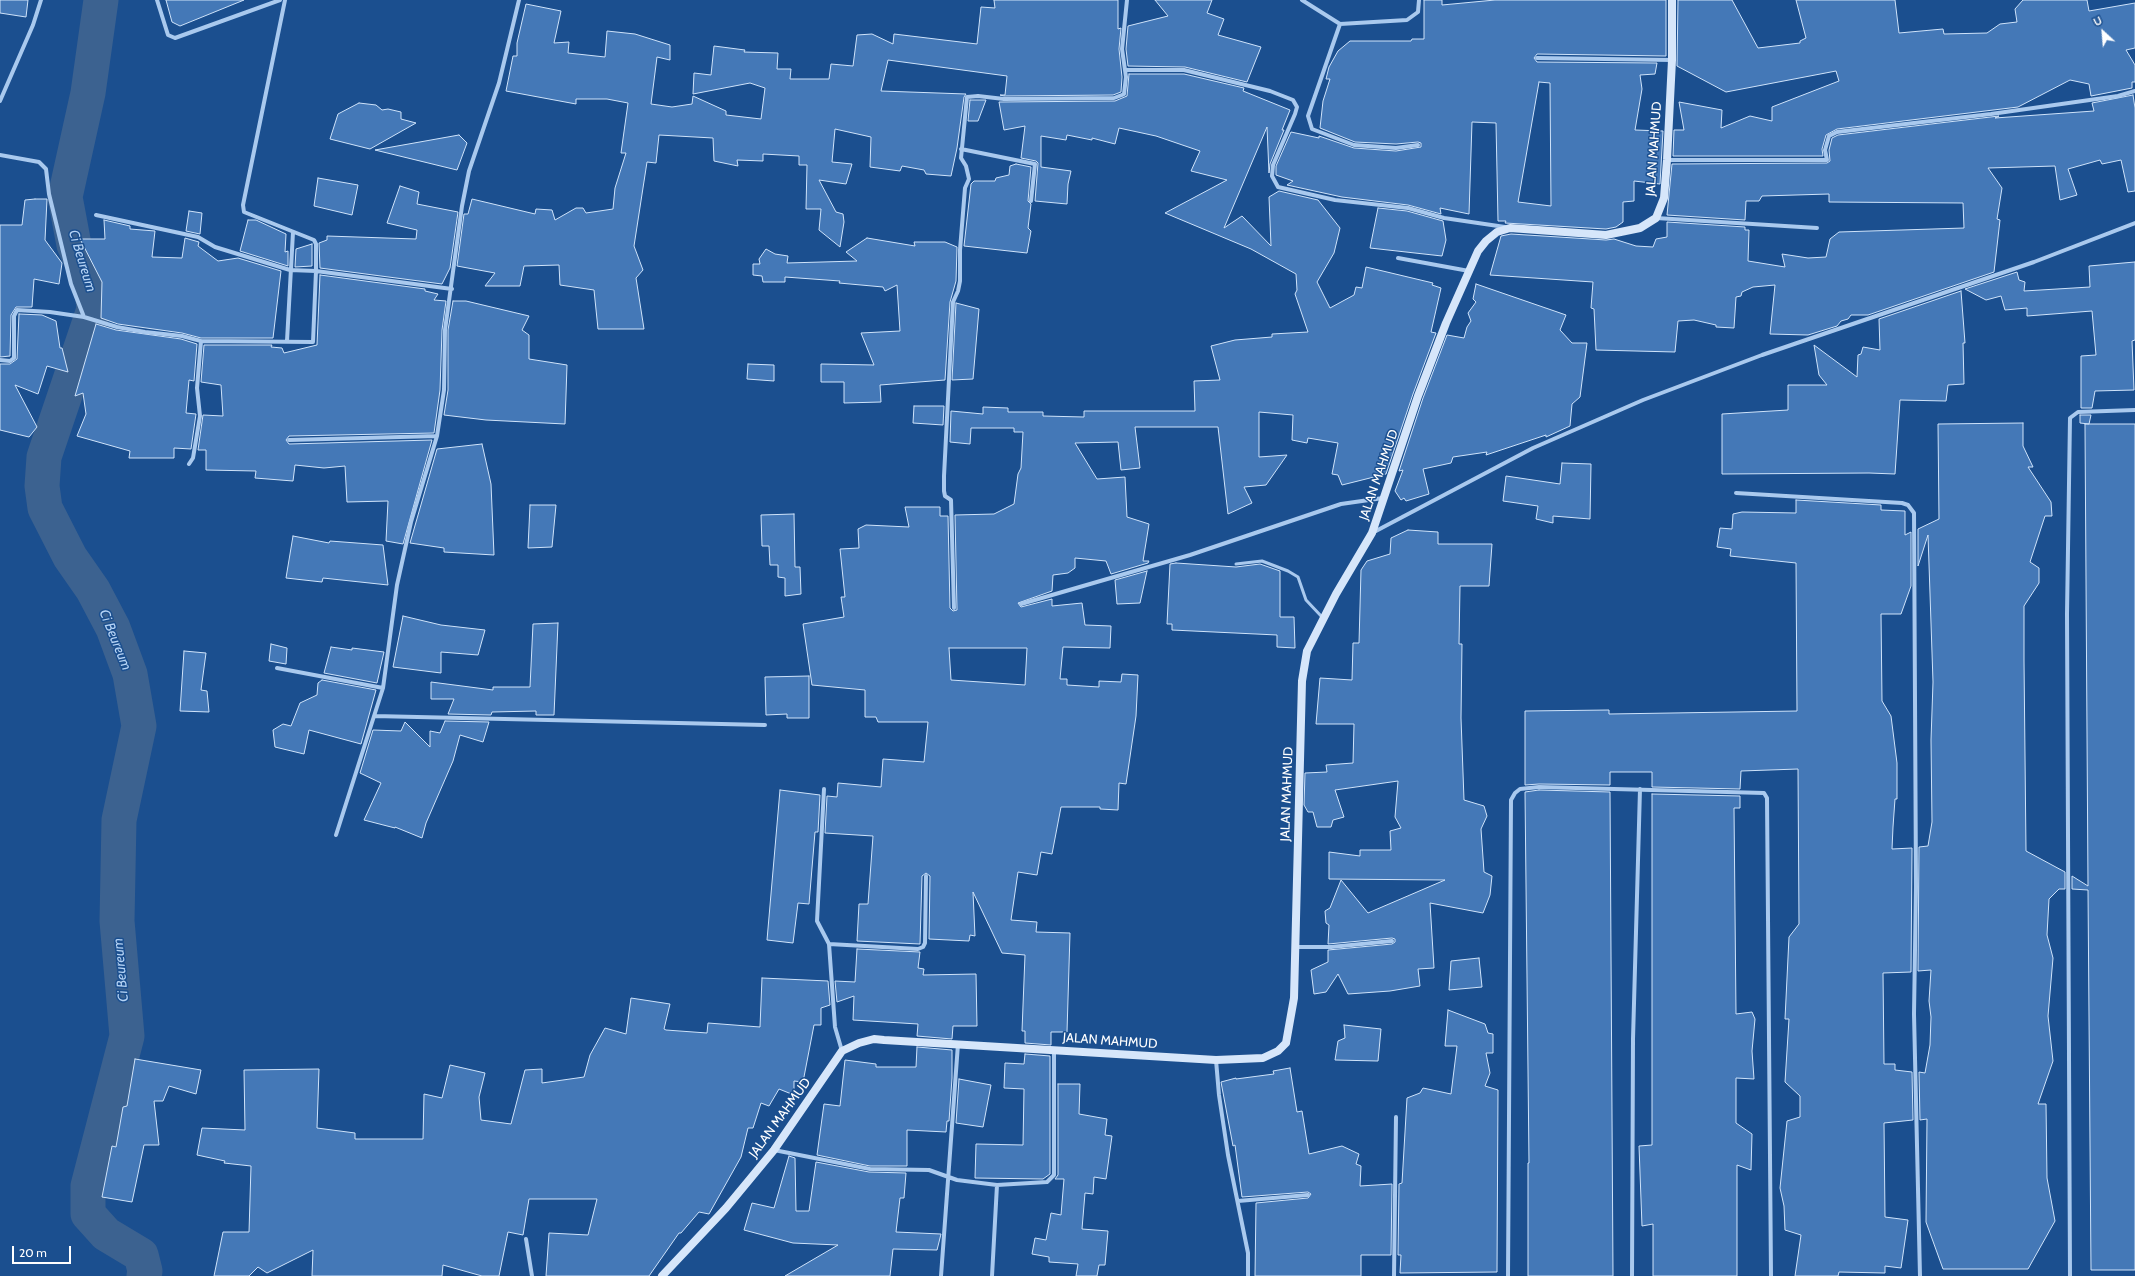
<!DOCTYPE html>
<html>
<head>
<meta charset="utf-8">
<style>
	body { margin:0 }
	#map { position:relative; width:2135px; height:1276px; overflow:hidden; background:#1b4f8f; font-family:Cabin,sans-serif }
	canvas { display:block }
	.north { position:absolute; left:2083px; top:12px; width:40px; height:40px; -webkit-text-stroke:3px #1b4f8f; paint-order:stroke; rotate:334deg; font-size:11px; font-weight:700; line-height:16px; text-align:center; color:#fff }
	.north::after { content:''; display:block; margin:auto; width:14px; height:18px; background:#fff; clip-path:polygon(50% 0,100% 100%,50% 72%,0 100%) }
	.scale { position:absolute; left:12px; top:1246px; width:59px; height:18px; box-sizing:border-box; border:2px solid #fff; border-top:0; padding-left:5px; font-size:12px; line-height:14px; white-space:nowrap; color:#fff; -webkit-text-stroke:3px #1b4f8f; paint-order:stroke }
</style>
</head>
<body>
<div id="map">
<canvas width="2135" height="1276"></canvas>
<div class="north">U</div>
<div class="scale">20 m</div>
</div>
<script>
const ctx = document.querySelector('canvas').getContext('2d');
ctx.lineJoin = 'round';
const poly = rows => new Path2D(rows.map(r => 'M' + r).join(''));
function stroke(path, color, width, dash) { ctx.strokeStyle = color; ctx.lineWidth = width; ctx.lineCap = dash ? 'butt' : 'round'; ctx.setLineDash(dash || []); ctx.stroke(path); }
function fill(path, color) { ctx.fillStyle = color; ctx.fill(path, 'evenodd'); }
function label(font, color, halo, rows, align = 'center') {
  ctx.font = font + ' Cabin,sans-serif'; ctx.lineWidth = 3; ctx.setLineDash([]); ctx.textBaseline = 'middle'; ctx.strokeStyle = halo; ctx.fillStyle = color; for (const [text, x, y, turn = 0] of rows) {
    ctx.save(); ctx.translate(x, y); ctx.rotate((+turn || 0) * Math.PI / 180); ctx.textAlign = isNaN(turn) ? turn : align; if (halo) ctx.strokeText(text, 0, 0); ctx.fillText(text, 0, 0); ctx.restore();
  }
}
stroke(poly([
	[101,0,88,93,65,197,74,245,91,282,94,309,44,457,42,486,45,508,70,557,93,590,113,628,130,674,139,726,119,820,117,921,127,1036,88,1186,88,1214,106,1234,141,1255,145,1271,144,1276]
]), '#3c6290', 35);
const building = poly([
	[0,0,28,0,26,17,0,13,0,0],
	[166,0,244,0,180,26,172,22,166,0],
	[994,0,1118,0,1118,29,1121,28,1119,49,1122,77,1121,92,1113,95,1004,96,1000,95,1005,95,1007,76,888,60,881,91,966,94,964,97,957,148,951,176,926,174,924,170,902,166,900,171,870,167,871,137,835,129,832,162,852,164,846,184,819,180,836,212,843,214,844,222,840,247,819,230,821,209,806,209,807,165,799,165,799,156,763,154,763,161,737,160,738,166,714,161,713,138,659,135,656,163,647,162,634,246,643,270,636,278,644,329,598,329,594,290,560,285,559,265,524,266,520,286,485,286,495,273,457,266,464,214,468,214,472,199,535,214,536,209,552,210,555,220,576,208,583,208,586,213,613,209,615,188,626,153,621,153,628,103,607,99,576,99,576,104,506,91,513,56,517,56,517,43,526,4,561,11,554,43,569,42,568,53,605,57,607,31,635,34,670,45,670,60,657,57,651,104,672,107,692,104,693,96,726,111,726,115,761,119,765,88,750,83,693,94,694,73,711,75,714,46,745,50,744,52,778,53,777,69,791,69,790,79,829,79,831,64,853,66,857,35,872,34,893,44,894,34,977,44,981,7,995,8,994,0],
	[1155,0,1212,0,1207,13,1224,19,1218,35,1261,47,1247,82,1185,67,1128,66,1126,49,1128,26,1168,16,1155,0],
	[1424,0,1442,0,1442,5,1495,0,1666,0,1666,56,1537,54,1534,58,1537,62,1657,63,1655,74,1640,75,1642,89,1635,130,1663,131,1660,184,1634,181,1634,201,1623,202,1623,222,1616,227,1606,229,1505,223,1506,221,1498,221,1496,123,1472,122,1469,214,1440,208,1441,214,1408,205,1342,197,1287,185,1293,181,1276,175,1276,166,1291,132,1319,138,1319,136,1354,148,1396,151,1421,147,1421,143,1418,142,1396,144,1355,142,1320,128,1323,101,1330,79,1326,79,1329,67,1338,51,1350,41,1411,41,1412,39,1424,39,1424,0],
	[1539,82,1550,83,1551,206,1518,202,1539,82],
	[1678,0,1732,0,1758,48,1800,43,1800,41,1806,38,1796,0,1895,0,1899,33,1943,29,1944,34,1987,33,2000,24,2017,22,2015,9,2023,0,2087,0,2089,11,2135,3,2135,48,2126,50,2135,65,2135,82,2132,82,2132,88,2091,96,2089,84,2070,80,2018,107,1837,129,1826,135,1822,149,1823,156,1673,156,1674,130,1684,130,1679,102,1722,110,1721,128,1750,116,1772,121,1772,107,1839,81,1836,71,1726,92,1677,66,1678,0],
	[1129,74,1184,74,1244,88,1243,91,1290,110,1282,130,1284,130,1270,164,1269,173,1267,127,1224,228,1242,216,1271,246,1269,197,1279,191,1318,200,1340,228,1334,253,1317,282,1330,308,1354,295,1356,287,1362,288,1366,267,1433,283,1432,285,1441,288,1431,332,1436,333,1413,394,1386,474,1342,485,1338,475,1332,474,1338,443,1308,438,1307,443,1292,440,1293,415,1259,412,1259,457,1287,455,1266,485,1244,487,1252,503,1228,514,1218,427,1135,427,1140,468,1121,470,1118,442,1075,443,1097,479,1125,477,1127,517,1149,524,1143,561,1149,561,1148,563,1111,574,1106,561,1075,558,1075,568,1068,573,1053,575,1052,591,1018,603,1021,607,1052,599,1052,606,1082,603,1085,625,1111,626,1110,648,1063,647,1060,679,1067,679,1067,685,1099,687,1099,681,1121,682,1122,674,1138,675,1136,716,1126,784,1119,783,1118,810,1100,809,1100,807,1061,807,1052,854,1041,852,1037,875,1018,872,1011,920,1037,922,1036,932,1070,933,1067,1032,1051,1032,1051,1045,1025,1043,1025,1031,1022,1031,1025,955,1002,953,973,892,975,936,970,935,969,941,929,939,930,876,926,873,922,876,920,944,857,941,859,904,868,904,873,836,825,833,827,796,837,797,838,783,881,787,883,759,924,762,928,722,878,722,876,717,865,717,865,690,812,685,803,624,844,617,841,597,845,597,840,549,859,548,858,529,866,525,909,527,905,507,940,507,940,516,948,516,950,608,953,611,957,610,955,515,994,514,1014,504,1018,474,1021,468,1023,432,1014,432,1014,428,971,428,970,444,950,442,951,411,983,414,983,407,1008,408,1008,412,1043,412,1043,416,1084,417,1084,411,1195,411,1194,381,1220,380,1211,346,1235,340,1272,337,1272,334,1308,332,1295,294,1297,290,1296,274,1251,249,1165,213,1227,180,1191,171,1200,151,1156,136,1119,128,1115,144,1092,138,1092,140,1067,135,1066,140,1041,136,1041,167,1071,171,1068,184,1067,204,1035,201,1038,163,1036,161,1021,158,1025,126,1004,130,999,102,1115,101,1127,96,1129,74],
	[949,648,1027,648,1025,685,951,680,949,648],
	[2133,95,2135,108,2135,191,2128,192,2121,160,2102,164,2100,160,2068,169,2077,195,2060,200,2055,166,1988,168,2002,188,1997,219,2000,220,1994,272,1868,315,1851,315,1848,319,1841,321,1837,326,1808,335,1770,334,1775,285,1753,287,1742,292,1741,296,1736,297,1734,328,1716,327,1716,325,1694,320,1678,321,1675,352,1596,350,1594,309,1591,308,1593,282,1490,275,1501,236,1511,234,1606,240,1614,239,1636,246,1653,247,1656,239,1667,237,1667,222,1745,227,1745,230,1749,230,1748,261,1785,267,1782,254,1808,258,1826,257,1830,239,1839,232,1964,228,1963,203,1829,202,1829,194,1762,196,1759,201,1746,201,1745,220,1667,215,1672,164,1827,163,1830,161,1829,150,1832,138,1838,135,1999,116,1995,118,2094,111,2092,103,2133,95],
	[970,100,986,100,978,121,968,121,970,100],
	[359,103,376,105,382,110,388,109,401,112,401,119,416,123,370,149,330,139,338,114,359,103],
	[459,135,467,143,457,170,375,150,459,135],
	[1016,164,1031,167,1028,201,1031,204,1028,228,1031,231,1027,253,964,246,971,184,974,181,995,181,996,178,1009,175,1010,166,1016,164],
	[318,178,358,185,352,215,314,206,318,178],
	[400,186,419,192,417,204,458,212,450,268,442,284,320,268,319,243,327,240,327,236,416,239,417,230,387,223,400,186],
	[35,199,47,199,45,240,62,263,59,284,34,279,32,307,16,307,11,315,10,356,0,357,0,225,22,225,25,200,35,199],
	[1378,208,1407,211,1443,221,1446,240,1442,256,1370,248,1378,208],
	[189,211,202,213,200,234,186,231,189,211],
	[104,220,130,226,130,229,155,231,152,257,182,258,185,238,199,242,198,246,218,261,238,258,281,271,273,338,201,338,182,333,118,324,101,318,102,282,80,239,105,239,104,220],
	[248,220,256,220,286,234,285,252,288,251,288,266,240,251,248,220],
	[867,238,915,246,914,242,945,242,957,247,956,281,950,302,945,380,880,385,881,402,844,403,844,382,821,382,821,364,874,365,861,333,900,331,897,285,885,291,883,287,839,283,840,281,785,277,785,282,763,282,762,276,753,275,753,264,760,264,759,259,766,249,775,254,788,256,787,263,857,261,846,252,867,238],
	[312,244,312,266,295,267,296,249,312,244],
	[2135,262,2135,340,2132,341,2134,390,2095,391,2092,408,2081,408,2081,356,2096,355,2092,311,2027,316,2027,308,2005,310,2001,296,1986,300,1965,289,2017,272,2019,280,2025,282,2024,291,2090,287,2089,266,2135,262],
	[320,275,425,289,425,291,438,294,434,300,446,301,442,330,440,390,434,433,289,436,286,440,289,444,432,440,403,544,386,541,388,501,347,502,345,466,324,468,295,465,293,481,255,478,256,471,206,470,206,450,198,450,203,415,223,416,221,385,201,382,204,345,272,345,271,347,282,348,284,353,317,345,320,275],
	[1476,284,1566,315,1560,330,1572,343,1587,343,1580,397,1572,404,1570,426,1546,437,1546,435,1486,455,1487,452,1453,457,1451,463,1423,469,1429,494,1406,501,1404,498,1401,500,1395,491,1403,470,1399,471,1423,398,1447,335,1464,338,1467,327,1471,321,1468,313,1476,302,1473,299,1476,284],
	[1961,291,1965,343,1963,343,1964,384,1948,385,1946,401,1900,400,1895,474,1869,473,1722,474,1722,414,1788,410,1788,385,1827,385,1819,375,1814,345,1857,377,1858,355,1861,354,1863,347,1880,350,1879,319,1961,291],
	[453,301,466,301,529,316,522,330,529,335,529,359,567,365,565,424,486,420,444,415,448,390,448,330,453,301],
	[956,303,979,309,973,379,952,380,956,303],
	[19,314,42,315,56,321,60,348,62,348,68,372,47,366,38,394,15,385,37,427,29,437,0,430,0,364,10,364,17,359,19,314],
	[96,324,116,330,181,339,197,344,194,381,189,380,186,413,196,414,191,449,174,448,174,458,129,458,130,451,77,436,86,414,83,393,75,396,96,324],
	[748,364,774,365,774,381,747,379,748,364],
	[914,406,944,406,943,425,913,423,914,406],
	[2080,415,2091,415,2089,424,2080,423,2080,415],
	[2023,423,2023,446,2033,467,2028,467,2051,502,2052,516,2045,516,2030,562,2039,568,2039,583,2024,606,2024,661,2026,851,2065,872,2065,889,2059,889,2049,899,2047,935,2053,958,2048,1016,2053,1061,2038,1104,2046,1104,2047,1178,2055,1221,2028,1269,1943,1269,1926,1222,1927,1119,1920,1120,1919,1072,1925,1073,1930,1045,1931,1017,1929,1001,1931,970,1918,971,1919,847,1928,846,1932,822,1931,740,1933,682,1928,535,1918,566,1918,529,1939,519,1938,424,2023,423],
	[2085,424,2135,424,2135,1270,2091,1270,2088,890,2072,889,2072,876,2088,886,2085,424],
	[482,444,491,484,494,555,444,552,444,548,410,543,437,449,482,444],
	[1562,463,1591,464,1590,519,1553,516,1553,523,1536,519,1538,506,1503,501,1506,476,1560,484,1562,463],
	[1796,500,1881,505,1881,510,1905,511,1905,535,1911,532,1911,586,1901,614,1881,614,1882,701,1891,716,1897,763,1897,799,1895,799,1893,827,1892,849,1912,848,1911,972,1883,973,1884,1064,1895,1064,1895,1070,1912,1072,1913,1120,1884,1123,1885,1217,1908,1220,1901,1268,1885,1266,1885,1273,1839,1272,1838,1276,1795,1276,1801,1235,1785,1230,1784,1206,1780,1188,1787,1121,1800,1117,1800,1096,1785,1082,1789,1019,1785,1019,1789,937,1799,924,1798,769,1741,771,1740,789,1652,787,1652,772,1610,772,1610,785,1539,784,1525,785,1525,711,1609,710,1609,714,1797,711,1796,563,1730,556,1731,549,1717,547,1720,528,1732,529,1733,514,1742,512,1796,513,1796,500],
	[530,505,556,505,552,547,528,548,530,505],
	[794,514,795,567,800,567,801,594,785,596,785,578,778,577,778,565,770,565,769,546,762,546,761,515,794,514],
	[1408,530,1438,532,1438,544,1492,544,1489,586,1460,586,1459,644,1462,644,1461,718,1464,800,1484,806,1487,816,1481,829,1484,872,1492,876,1490,895,1483,913,1430,903,1434,968,1418,969,1420,986,1390,991,1348,994,1338,974,1326,992,1314,994,1311,970,1328,962,1328,950,1392,944,1395,942,1395,939,1392,938,1328,944,1329,925,1326,923,1325,911,1330,908,1341,880,1368,913,1445,880,1329,879,1329,852,1360,856,1360,850,1391,850,1390,831,1401,828,1395,817,1398,781,1335,790,1344,817,1333,820,1331,827,1317,827,1313,812,1308,812,1304,805,1305,773,1327,772,1326,765,1353,763,1354,724,1316,724,1320,678,1352,680,1353,643,1359,643,1361,570,1367,561,1390,554,1391,538,1408,530],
	[293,536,329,543,330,541,383,545,388,585,323,578,322,582,286,578,293,536],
	[1176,563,1236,567,1260,564,1280,571,1280,617,1294,617,1295,648,1277,647,1277,635,1172,630,1172,624,1167,624,1170,564,1176,563],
	[1147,571,1140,603,1117,604,1115,580,1147,571],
	[403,616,441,625,485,630,478,655,441,652,441,673,393,667,403,616],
	[558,623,554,715,536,715,536,711,492,712,491,715,448,714,454,699,431,699,431,682,493,690,493,687,530,687,533,624,558,623],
	[271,644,287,648,286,664,269,661,271,644],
	[331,647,352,650,352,648,384,652,377,683,324,673,331,647],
	[184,651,206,653,201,690,207,691,209,712,180,711,184,651],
	[809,676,809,718,787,718,787,714,766,715,765,677,809,676],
	[322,680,376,690,361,744,309,730,304,754,275,747,273,730,283,724,291,726,300,703,317,695,318,683,322,680],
	[445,721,489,722,483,742,460,735,453,761,426,823,422,838,395,827,395,828,364,820,381,783,360,773,373,730,401,731,405,722,430,747,430,731,440,733,445,721],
	[780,790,820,795,818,832,815,832,809,904,798,903,793,943,767,940,780,790],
	[1539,790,1610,792,1613,1276,1528,1276,1528,1163,1529,1163,1525,792,1539,790],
	[1652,794,1740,796,1740,808,1734,808,1736,1014,1752,1012,1755,1019,1752,1051,1754,1079,1736,1078,1736,1123,1752,1134,1751,1170,1737,1165,1737,1276,1653,1276,1653,1224,1642,1226,1639,1146,1652,1145,1652,794],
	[857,949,920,952,918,968,924,969,923,975,976,974,977,1026,953,1026,952,1039,917,1036,918,1024,853,1020,854,996,837,1002,835,981,855,982,857,949],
	[1479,958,1482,987,1449,990,1451,961,1479,958],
	[762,978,828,981,830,1005,821,1008,821,1025,814,1025,803,1082,794,1081,794,1095,779,1089,769,1106,761,1103,753,1128,748,1128,741,1157,709,1214,699,1212,681,1233,679,1233,649,1276,546,1276,549,1233,588,1235,597,1199,529,1199,523,1235,508,1232,499,1276,482,1276,443,1265,442,1276,312,1276,313,1250,267,1273,258,1267,249,1276,214,1276,223,1232,249,1232,251,1166,224,1163,225,1161,197,1155,202,1128,245,1130,244,1070,319,1069,317,1128,355,1133,355,1139,423,1139,424,1094,442,1098,450,1065,485,1073,479,1097,481,1120,511,1124,525,1070,542,1069,542,1083,584,1077,590,1055,605,1028,626,1034,631,998,670,1004,664,1029,666,1030,707,1033,708,1023,760,1027,762,978],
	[1448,1010,1485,1024,1488,1033,1493,1034,1493,1053,1486,1053,1490,1073,1485,1086,1498,1090,1497,1272,1400,1273,1401,1255,1398,1255,1399,1184,1402,1183,1407,1098,1420,1093,1423,1088,1451,1094,1457,1046,1445,1046,1448,1010],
	[1344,1025,1381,1029,1378,1061,1335,1060,1338,1041,1345,1038,1344,1025],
	[917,1047,952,1050,952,1078,949,1121,947,1121,946,1132,907,1130,907,1166,870,1166,817,1155,824,1104,840,1106,845,1060,876,1064,876,1067,916,1067,917,1047],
	[1025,1054,1050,1056,1050,1174,1043,1179,975,1178,976,1144,1023,1145,1024,1089,1004,1088,1005,1063,1024,1064,1025,1054],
	[135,1059,201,1070,196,1094,169,1086,163,1101,154,1101,159,1145,144,1145,132,1202,102,1197,112,1146,116,1147,123,1107,127,1106,135,1059],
	[1290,1068,1297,1112,1302,1111,1309,1154,1342,1146,1359,1154,1356,1164,1361,1166,1360,1186,1392,1184,1391,1255,1361,1255,1361,1276,1255,1276,1256,1203,1308,1198,1311,1194,1308,1192,1242,1197,1235,1145,1233,1146,1221,1082,1236,1078,1236,1079,1274,1074,1273,1071,1290,1068],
	[959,1079,991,1085,983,1127,956,1123,959,1079],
	[1058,1084,1080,1084,1079,1114,1107,1119,1105,1135,1112,1136,1106,1179,1094,1177,1093,1194,1085,1193,1082,1229,1108,1231,1105,1265,1099,1265,1097,1276,1076,1276,1078,1264,1049,1262,1049,1257,1032,1254,1035,1238,1046,1240,1051,1213,1061,1215,1064,1179,1055,1179,1058,1175,1058,1084],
	[789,1156,795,1158,796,1211,809,1211,816,1162,869,1172,906,1173,904,1198,900,1198,896,1232,941,1234,937,1250,893,1249,890,1276,785,1276,838,1245,793,1243,744,1230,752,1203,774,1208,789,1156]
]);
fill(building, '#4478b7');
stroke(building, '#cfe3fa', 1);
stroke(poly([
	[1236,564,1262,561,1288,571,1298,577,1306,600,1322,617]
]), '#a9c9ee', 3);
stroke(poly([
	[157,0,168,35,175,38,280,0],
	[1302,0,1340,24,1308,116,1312,129,1354,145,1396,148,1418,145],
	[1340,24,1407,20,1418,12,1419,0],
	[1537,58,1672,60],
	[1125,70,1184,70,1270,91,1293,100,1297,107,1295,114,1273,165,1272,176,1278,187,1335,200,1408,208,1444,218,1505,227],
	[0,101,33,25,41,0],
	[961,149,1035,164,1031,201],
	[0,155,39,162,46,169,49,194,71,284,84,317],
	[1667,160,1827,160,1825,150,1829,136,1837,132,1991,114,2118,96,2135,91],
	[96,215,198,237,215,247,290,270,316,271,316,244,314,240,244,212,243,205,285,0],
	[1656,218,1817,228],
	[1398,258,1469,271],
	[287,341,293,232],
	[0,360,10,361,14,358,14,316,17,310,50,312,84,317,117,327,145,332,182,336,201,341,313,342,316,271,452,289],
	[289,440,437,436],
	[189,464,193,458,200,416,197,388,201,341],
	[1736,493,1902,503,1908,505,1914,513,1916,887,1914,1014,1920,1276],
	[1374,532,1533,448,1643,400,1762,355,2034,262,2135,223],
	[1021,604,1190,555,1341,504,1383,498],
	[954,608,951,500,945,496,944,491,944,476,953,302,958,291,960,281,960,250,965,188,969,179,966,166,961,158,967,97,978,96,1004,99,1114,98,1122,95,1124,94,1126,77,1122,49,1127,0],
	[277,668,383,688],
	[374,716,765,725],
	[824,789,817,921,829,944,835,1027,842,1051],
	[336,835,383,688,397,585,411,522,437,436,444,390,445,330,462,206,469,171,499,83,519,0],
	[829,944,918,949,923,947,925,943,926,876],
	[1295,947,1331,947,1392,941],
	[1216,1060,1219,1095,1228,1155,1248,1253,1248,1276],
	[774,1150,870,1169,929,1170,957,1180,997,1185,1047,1182,1054,1175,1054,1049],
	[1238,1201,1308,1195],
	[526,1239,532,1276],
	[941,1276,958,1044],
	[992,1276,997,1185],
	[1394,1276,1396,1117],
	[1508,1276,1511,800,1515,793,1520,789,1539,787,1764,793,1767,798,1771,1276],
	[1632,1276,1633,1039,1640,789],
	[2070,1276,2067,614,2070,418,2078,412,2135,410]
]), '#a9c9ee', 4);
stroke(poly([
	[662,1276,726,1208,774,1150,842,1051,859,1043,874,1039,884,1040,1216,1060,1263,1058,1278,1051,1286,1043,1294,998,1302,681,1307,651,1336,594,1372,533,1418,396,1446,323,1478,251,1486,241,1497,232,1510,228,1606,235,1640,228,1656,218,1664,198,1667,160,1672,60,1672,0]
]), '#d6e6fa', 8);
label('13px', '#fff', '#1b4f8f', [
	["JALAN MAHMUD",1654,149,-86],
	["JALAN MAHMUD",1379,475,-71],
	["JALAN MAHMUD",1287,794,-88],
	["JALAN MAHMUD",1110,1041,4],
	["JALAN MAHMUD",780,1118,-54]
]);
label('italic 14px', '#b5d3f5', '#1b4f8f', [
	["Ci Beureum",82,261,73],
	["Ci Beureum",115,640,68],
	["Ci Beureum",121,970,-95]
]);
</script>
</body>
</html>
